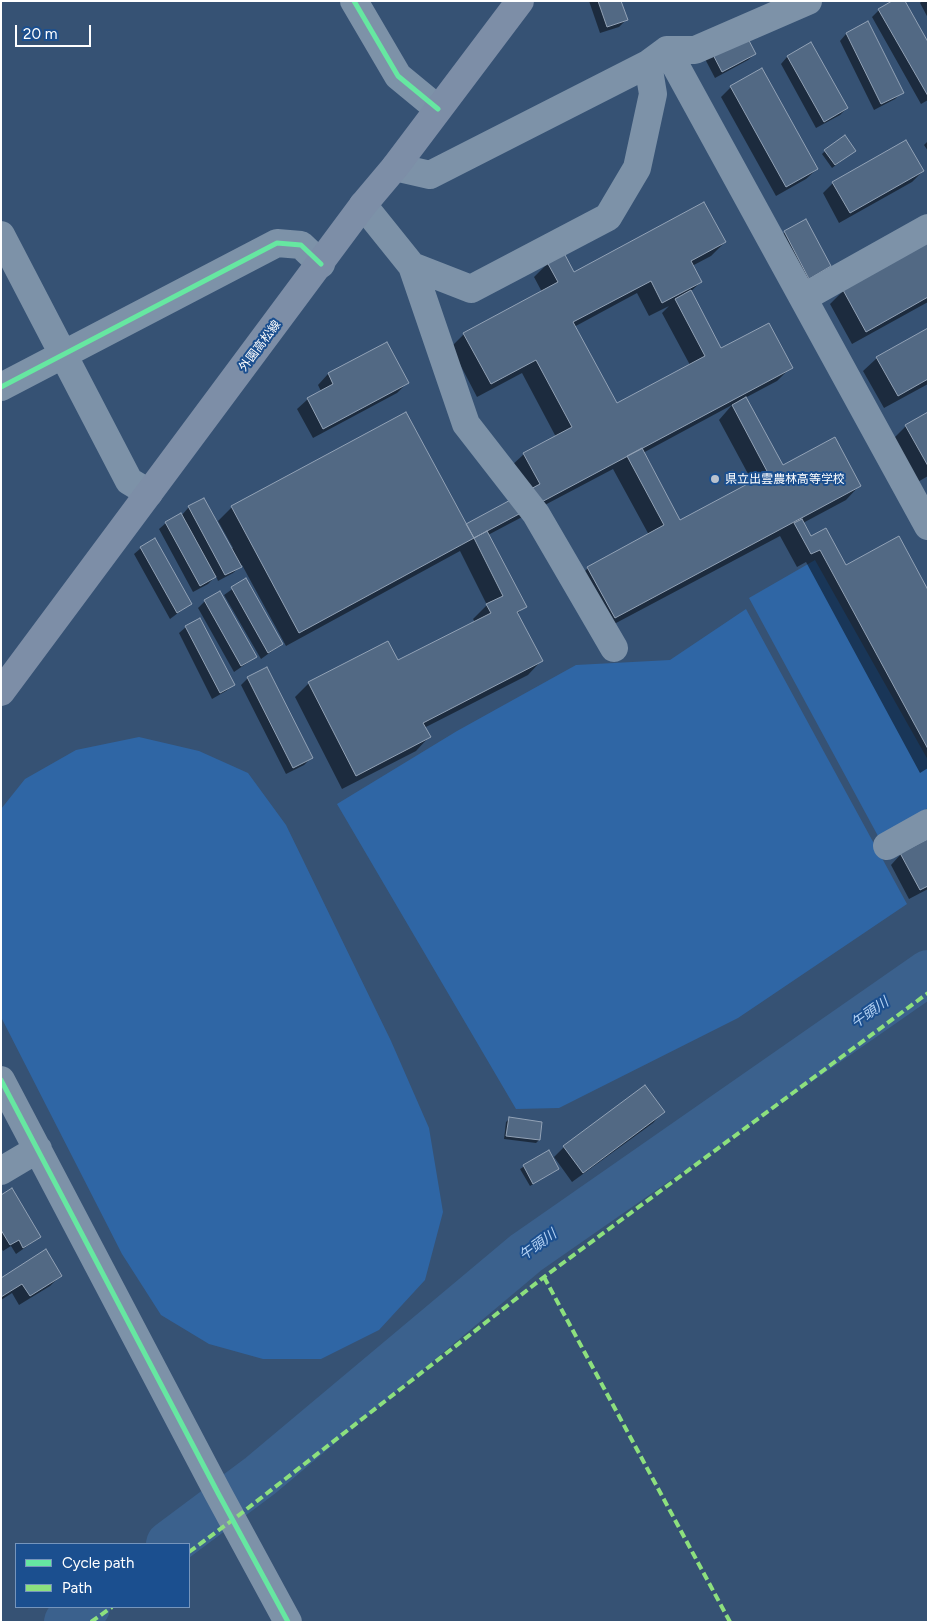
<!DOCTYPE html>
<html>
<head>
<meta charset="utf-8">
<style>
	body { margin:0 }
	#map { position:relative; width:929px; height:1623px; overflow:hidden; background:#365274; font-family:Figtree,sans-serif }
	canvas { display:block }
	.frame { position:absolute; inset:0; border:2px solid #fff; pointer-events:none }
	.legend { position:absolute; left:15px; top:1543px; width:175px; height:65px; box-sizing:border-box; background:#1b4f8f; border:1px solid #7695bc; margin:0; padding:6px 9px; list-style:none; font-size:15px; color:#fff }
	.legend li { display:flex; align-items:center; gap:10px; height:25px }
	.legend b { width:25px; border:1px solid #7695bc }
	.scale { position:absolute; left:15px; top:25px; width:76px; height:22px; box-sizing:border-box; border:2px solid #fff; border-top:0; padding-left:6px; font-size:15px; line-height:18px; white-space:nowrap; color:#fff; -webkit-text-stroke:4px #1b4f8f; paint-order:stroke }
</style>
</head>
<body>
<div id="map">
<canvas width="929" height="1623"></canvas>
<div class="frame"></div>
<ul class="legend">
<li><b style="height:6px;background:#66e7a1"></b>Cycle path</li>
<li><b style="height:6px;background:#8de07e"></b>Path</li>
</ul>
<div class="scale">20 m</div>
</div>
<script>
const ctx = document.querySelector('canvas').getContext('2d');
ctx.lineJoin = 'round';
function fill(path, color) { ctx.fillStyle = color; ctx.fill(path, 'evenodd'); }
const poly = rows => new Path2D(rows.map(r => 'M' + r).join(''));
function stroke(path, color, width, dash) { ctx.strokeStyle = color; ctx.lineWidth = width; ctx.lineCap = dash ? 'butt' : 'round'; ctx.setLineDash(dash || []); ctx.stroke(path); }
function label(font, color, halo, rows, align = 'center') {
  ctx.font = font + ' Figtree,"Noto Sans JP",sans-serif'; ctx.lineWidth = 4; ctx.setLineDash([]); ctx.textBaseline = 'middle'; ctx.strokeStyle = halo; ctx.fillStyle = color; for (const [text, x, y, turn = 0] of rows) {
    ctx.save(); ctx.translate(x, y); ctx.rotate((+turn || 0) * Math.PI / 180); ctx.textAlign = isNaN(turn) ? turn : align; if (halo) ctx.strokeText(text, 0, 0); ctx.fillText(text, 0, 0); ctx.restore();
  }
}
fill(poly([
	[815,560,928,760,928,808,878,836,749,598],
	[746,609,907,904,738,1018,559,1108,516,1109,337,804,457,731,576,665,670,660],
	[139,737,199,751,248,773,286,825,391,1041,429,1128,443,1212,425,1280,379,1330,321,1359,263,1359,209,1344,161,1315,122,1254,1,1017,1,809,25,779,76,750]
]), '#2f66a5');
fill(poly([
	[589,1,620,1,626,20,619,27,600,33],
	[922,1,928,1,928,18,920,3],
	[879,10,928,45,928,100,921,104,872,17],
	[846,34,902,92,895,99,874,110,840,41],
	[811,44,847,108,840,115,816,128,781,64,787,57],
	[755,54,748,60,715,78,704,57],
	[731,87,817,169,806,179,776,196,721,97],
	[928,141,928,151,924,145],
	[825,151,851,154,832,168,822,154],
	[923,171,912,182,839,223,823,193,833,183],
	[785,232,830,266,823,273,802,284,778,239],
	[725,242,711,256,692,266,701,282,690,292,721,350,791,367,777,381,745,398,782,466,859,486,846,500,803,523,811,537,845,566,928,593,928,768,920,773,806,562,797,567,780,536,601,631,574,582,588,568,649,535,613,469,488,535,525,606,517,614,541,661,528,675,424,728,429,737,416,751,342,789,295,697,309,683,387,643,397,662,475,622,473,619,487,605,460,551,286,646,242,565,233,573,218,581,216,576,208,584,193,592,159,529,166,523,181,516,189,507,231,549,233,548,218,521,232,507,465,525,524,494,510,467,524,454,556,437,522,373,477,397,451,347,464,334,542,292,534,277,548,263,573,273],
	[637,293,649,316,669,306,662,313,690,365,616,405,574,327],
	[732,405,719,420,753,483,680,522,643,453],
	[928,244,928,302,852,344,830,304,843,291],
	[928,330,928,384,884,408,863,371,877,358],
	[387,343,407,383,397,393,313,438,297,409,308,399,321,391,318,385,328,374],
	[928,414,928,476,916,483,892,440,906,426],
	[141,548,190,604,170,619,134,554],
	[245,580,282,644,261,659,224,595],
	[205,601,256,657,234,672,198,608],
	[186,627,233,685,226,691,212,699,179,633],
	[248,678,311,758,304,765,286,774,241,685],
	[928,840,928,889,909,899,891,865,901,854],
	[663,1112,653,1123,572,1182,554,1157,564,1147],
	[509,1119,541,1123,539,1140,536,1143,504,1139,506,1122],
	[548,1152,558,1169,530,1186,520,1169],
	[1,1196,40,1237,16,1254,11,1246,3,1251,1,1248],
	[61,1275,50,1286,19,1305,12,1293,1,1300,1,1279]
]), '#0007');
stroke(poly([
	[169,1544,260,1476,526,1253,928,973],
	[67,1622,87,1607]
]), '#3b618d', 46);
const building = poly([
	[598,1,621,1,628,20,607,27,598,1],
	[892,1,905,1,928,42,928,96,878,9,892,1],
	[868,21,904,93,881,104,846,33,868,21],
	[744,31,756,54,722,72,710,49,744,31],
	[811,42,848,108,824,122,787,56,811,42],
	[762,68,818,169,786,187,730,86,762,68],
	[845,135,856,151,835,165,824,150,845,135],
	[906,140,924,171,850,213,832,182,906,140],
	[704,202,726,242,691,261,702,282,662,303,651,281,573,322,617,403,705,356,675,299,691,290,721,348,769,323,793,368,474,538,466,524,540,484,523,453,572,427,536,360,491,384,463,333,558,282,547,262,564,253,574,272,704,202],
	[806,219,831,266,809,279,784,231,806,219],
	[928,242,928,297,866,332,843,290,928,242],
	[928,328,928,379,898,396,876,357,928,328],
	[387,342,409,383,323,429,307,398,333,384,328,373,387,342],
	[746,397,783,465,835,437,861,486,615,618,587,567,664,525,627,456,642,448,680,520,768,473,732,405,746,397],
	[406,412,474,538,299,633,231,506,406,412],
	[928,412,928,466,905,425,928,412],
	[204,498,242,567,225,575,188,506,204,498],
	[181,513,216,577,200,586,165,522,181,513],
	[802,519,811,536,826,528,846,565,899,536,928,590,928,749,820,550,811,554,794,523,802,519],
	[487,531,527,607,517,612,543,661,423,723,431,737,356,776,308,682,388,641,398,660,491,613,486,604,503,596,474,538,487,531],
	[155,538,192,604,177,613,140,547,155,538],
	[246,578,283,644,268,653,231,587,246,578],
	[220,591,257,657,241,666,204,600,220,591],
	[200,618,235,685,220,693,185,626,200,618],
	[267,667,313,758,293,768,247,677,267,667],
	[928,839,928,886,920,890,900,853,928,839],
	[645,1085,665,1112,583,1173,563,1146,645,1085],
	[509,1117,542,1122,540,1140,506,1136,509,1117],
	[549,1150,559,1169,533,1184,523,1165,549,1150],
	[12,1188,41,1237,23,1248,19,1240,10,1245,1,1230,1,1195,12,1188],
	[46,1249,62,1276,30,1296,22,1284,1,1297,1,1278,46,1249]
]);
fill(building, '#526984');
stroke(building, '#92a2b6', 1);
stroke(poly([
	[354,1,398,76,438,109],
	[667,50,695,50,808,1],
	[648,64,667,50,928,526],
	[363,205,412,266,471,289,608,217,637,168,653,94,648,64,430,175,395,167],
	[1,235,129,481,149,493],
	[412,266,466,424,536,514,614,648],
	[803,298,928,228],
	[1,387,277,243,301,245,321,264],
	[887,846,928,823],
	[1,1080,218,1493,288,1622],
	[1,1171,38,1149]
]), '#7d92a8', 28);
stroke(poly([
	[1,692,363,205,395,167,520,1]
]), '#7d8ea7', 28);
stroke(poly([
	[544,1277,730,1622],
	[189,1552,234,1519,544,1277,928,993],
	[91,1622,112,1607]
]), '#8de07e', 4, [8, 4]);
stroke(poly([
	[354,1,398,76,438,109],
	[1,387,277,243,301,245,321,264],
	[1,1080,218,1493,288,1622]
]), '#66e7a1', 5);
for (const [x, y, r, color] of [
	[715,479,5,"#b9c2ce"]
]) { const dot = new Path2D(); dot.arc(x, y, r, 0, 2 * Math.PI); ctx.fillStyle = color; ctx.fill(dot); stroke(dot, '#1b4f8f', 2); }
label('12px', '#fff', '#1b4f8f', [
	["外園高松線",260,346,-53]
]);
label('12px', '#fff', '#1b4f8f', [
	["県立出雲農林高等学校",725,479]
], 'left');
label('italic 14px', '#b5d3f5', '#1b4f8f', [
	["午頭川",870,1013,-35],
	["午頭川",538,1245,-36]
]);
</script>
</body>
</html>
